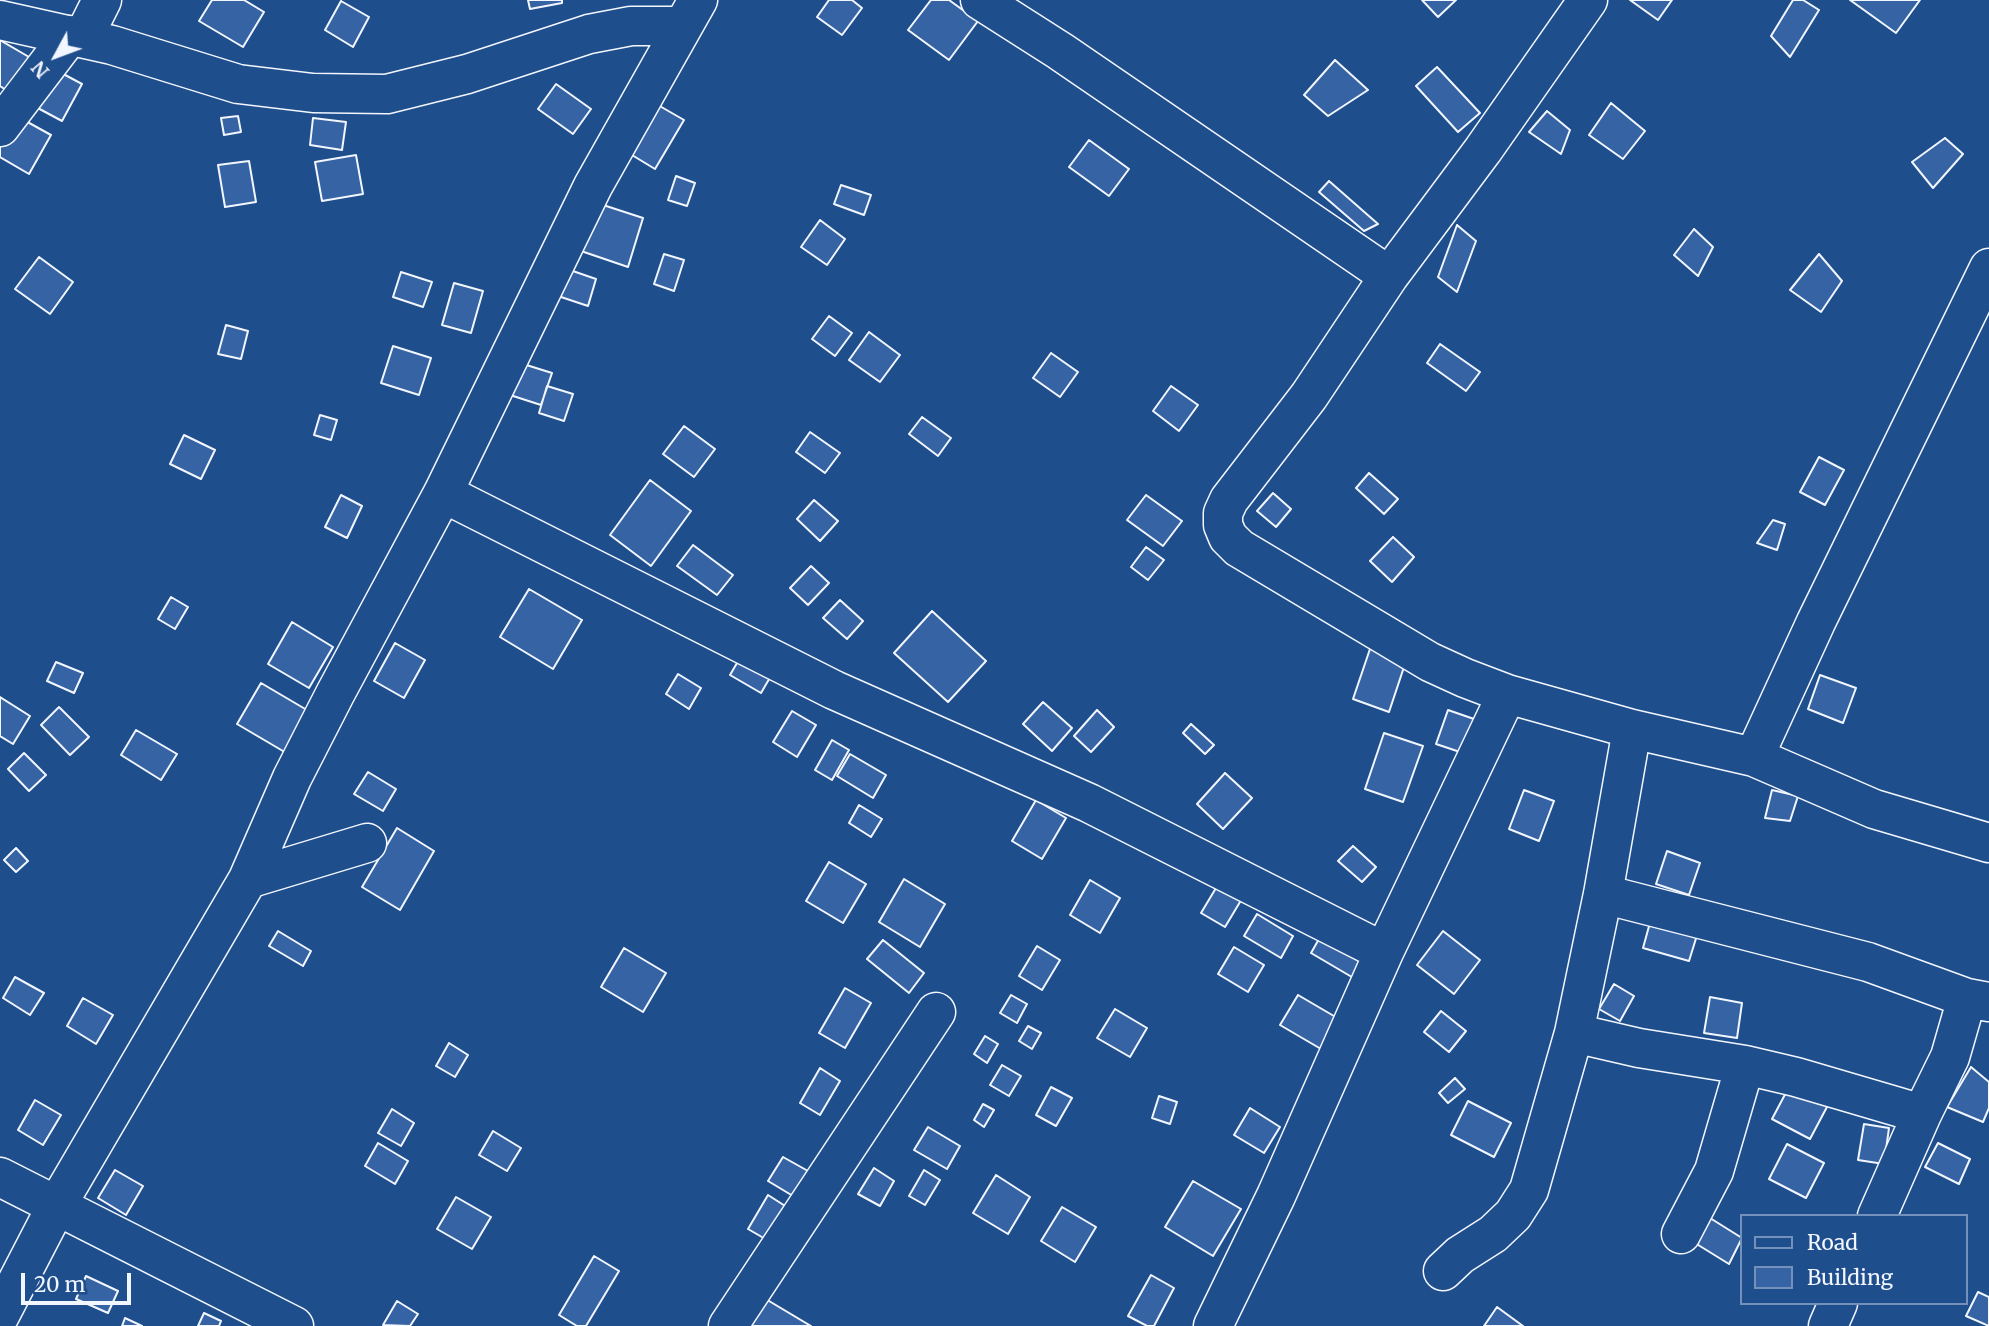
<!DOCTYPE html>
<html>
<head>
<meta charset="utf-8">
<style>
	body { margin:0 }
	#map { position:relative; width:1989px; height:1326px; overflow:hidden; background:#1f4e8c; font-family:Merriweather,serif }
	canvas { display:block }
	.legend { position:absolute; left:1740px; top:1214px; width:228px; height:91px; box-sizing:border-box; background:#1f4e8c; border:2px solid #7391ba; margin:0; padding:9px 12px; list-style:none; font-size:21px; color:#f2f6ff }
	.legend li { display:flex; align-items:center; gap:14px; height:35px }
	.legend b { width:35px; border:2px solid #7391ba }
	.north { position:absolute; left:21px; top:21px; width:70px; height:70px; -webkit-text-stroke:5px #1f4e8c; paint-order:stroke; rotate:229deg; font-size:19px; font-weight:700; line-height:28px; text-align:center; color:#f2f6ff }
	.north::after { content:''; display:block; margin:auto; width:24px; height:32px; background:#f2f6ff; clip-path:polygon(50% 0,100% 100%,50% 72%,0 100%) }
	.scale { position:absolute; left:21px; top:1273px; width:110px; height:32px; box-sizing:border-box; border:4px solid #f2f6ff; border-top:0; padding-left:9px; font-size:21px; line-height:24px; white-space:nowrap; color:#f2f6ff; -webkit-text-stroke:5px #1f4e8c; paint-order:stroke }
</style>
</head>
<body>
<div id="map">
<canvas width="1989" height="1326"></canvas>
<ul class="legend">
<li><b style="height:9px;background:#1f4e8c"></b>Road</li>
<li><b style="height:19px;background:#3563a3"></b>Building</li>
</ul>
<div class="north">N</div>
<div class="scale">20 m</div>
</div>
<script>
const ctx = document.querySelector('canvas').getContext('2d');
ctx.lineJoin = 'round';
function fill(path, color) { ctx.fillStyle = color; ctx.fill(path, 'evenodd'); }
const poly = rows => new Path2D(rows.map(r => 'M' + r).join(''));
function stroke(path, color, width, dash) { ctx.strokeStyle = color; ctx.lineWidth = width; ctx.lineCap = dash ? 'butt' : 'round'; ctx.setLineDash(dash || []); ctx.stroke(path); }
const building = poly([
	[212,0,244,0,264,12,243,47,199,21,212,0],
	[528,0,562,0,562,3,530,9,528,0],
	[829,0,852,0,862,8,842,35,817,17,829,0],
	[931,0,949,0,978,21,949,60,908,30,931,0],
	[1422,0,1456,0,1438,17,1422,0],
	[1630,0,1672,0,1658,20,1630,0],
	[1793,0,1803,0,1819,10,1790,57,1771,36,1793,0],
	[1850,0,1920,0,1896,33,1850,0],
	[341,1,369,17,353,47,325,30,341,1],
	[0,40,29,57,9,92,0,86,0,40],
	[1335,60,1368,90,1328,116,1304,95,1335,60],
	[1437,67,1480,113,1458,132,1416,86,1437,67],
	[54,69,82,84,62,121,34,106,54,69],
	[556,84,591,109,573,134,538,109,556,84],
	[651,101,684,120,655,169,622,149,651,101],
	[1611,103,1645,131,1623,159,1589,135,1611,103],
	[1547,111,1570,130,1561,154,1529,132,1547,111],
	[13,114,51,135,29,174,0,157,0,138,13,114],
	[238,116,241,132,224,135,221,118,238,116],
	[313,118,346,122,342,150,310,145,313,118],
	[1945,138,1963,154,1933,188,1912,162,1945,138],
	[1089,140,1129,169,1109,196,1069,167,1089,140],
	[356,155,363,194,322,201,315,162,356,155],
	[249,161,256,202,225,207,218,165,249,161],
	[676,176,695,183,687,206,668,200,676,176],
	[1329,181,1378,224,1364,231,1319,192,1329,181],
	[841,185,871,195,864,215,834,204,841,185],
	[597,203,643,218,628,267,581,251,597,203],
	[820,220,845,239,827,265,801,247,820,220],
	[1457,225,1476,241,1457,292,1438,277,1457,225],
	[1694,229,1713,247,1698,276,1674,255,1694,229],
	[664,254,684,260,674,291,654,284,664,254],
	[1819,254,1842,281,1821,312,1790,290,1819,254],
	[39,257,73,282,50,314,15,289,39,257],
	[567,269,596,279,588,306,558,296,567,269],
	[401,272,432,282,423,307,393,297,401,272],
	[454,283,483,291,471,333,442,325,454,283],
	[829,316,852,333,835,356,812,339,829,316],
	[226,325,248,331,241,359,218,354,226,325],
	[869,332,900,355,880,382,849,360,869,332],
	[1440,344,1480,372,1466,391,1427,363,1440,344],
	[393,346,431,358,419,395,381,383,393,346],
	[1051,353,1078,372,1060,397,1033,378,1051,353],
	[520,363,552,373,541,405,510,395,520,363],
	[547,386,573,394,564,421,539,413,547,386],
	[1171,386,1198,405,1179,431,1153,411,1171,386],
	[320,415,337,420,331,440,314,435,320,415],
	[922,417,951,438,938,456,909,434,922,417],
	[684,426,715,449,694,477,663,454,684,426],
	[810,432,840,453,825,473,796,452,810,432],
	[184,435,215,450,201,479,170,464,184,435],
	[1819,457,1844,470,1825,505,1800,492,1819,457],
	[1369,473,1398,499,1384,514,1356,488,1369,473],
	[650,480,691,511,651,566,610,535,650,480],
	[1273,493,1291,509,1276,527,1257,511,1273,493],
	[341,495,362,506,347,538,325,527,341,495],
	[1146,495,1182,521,1163,546,1127,520,1146,495],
	[814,500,838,521,820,541,797,519,814,500],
	[1773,520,1785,524,1777,550,1757,543,1773,520],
	[1393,537,1414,557,1392,582,1370,561,1393,537],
	[693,545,733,575,717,595,677,566,693,545],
	[1146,547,1164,560,1148,580,1131,567,1146,547],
	[811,566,829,583,808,605,790,588,811,566],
	[529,589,582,620,553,669,500,637,529,589],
	[171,597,188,607,175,629,158,619,171,597],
	[840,600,863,621,847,639,823,618,840,600],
	[932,611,986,661,948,702,894,653,932,611],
	[292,622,333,647,309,688,268,664,292,622],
	[395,643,425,660,404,698,374,681,395,643],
	[1371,646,1407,658,1389,712,1353,699,1371,646],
	[744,651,775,669,761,693,730,675,744,651],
	[56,662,83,673,74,693,47,681,56,662],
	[678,674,701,688,689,709,666,694,678,674],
	[1820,675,1856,688,1843,723,1808,709,1820,675],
	[261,683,312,713,288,754,237,724,261,683],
	[0,697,30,716,13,744,0,736,0,697],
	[1043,702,1072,728,1052,751,1023,724,1043,702],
	[59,707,89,737,70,755,41,725,59,707],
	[1097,710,1114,727,1091,752,1074,736,1097,710],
	[1448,710,1474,719,1463,753,1436,744,1448,710],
	[792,711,816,725,797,757,773,742,792,711],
	[1191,724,1214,745,1205,754,1183,733,1191,724],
	[136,730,177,754,161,780,121,755,136,730],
	[1384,733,1423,746,1403,802,1365,789,1384,733],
	[832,740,849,750,832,780,815,770,832,740],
	[24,753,46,775,29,791,8,769,24,753],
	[850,754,886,775,873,798,837,776,850,754],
	[368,772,396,789,383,811,354,794,368,772],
	[1225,773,1252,798,1223,829,1197,804,1225,773],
	[1524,790,1554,801,1539,841,1509,829,1524,790],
	[1772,790,1798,796,1790,821,1765,818,1772,790],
	[1036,800,1066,818,1042,859,1012,841,1036,800],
	[859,805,882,819,871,837,849,823,859,805],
	[397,828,434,851,400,910,362,887,397,828],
	[1353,846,1376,867,1362,882,1338,861,1353,846],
	[16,848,28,861,16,872,4,860,16,848],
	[1667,851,1700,863,1689,895,1656,884,1667,851],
	[829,862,866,884,843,923,806,901,829,862],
	[904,879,945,904,920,947,879,922,904,879],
	[1090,880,1120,898,1100,933,1070,915,1090,880],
	[1219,883,1243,897,1225,927,1201,913,1219,883],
	[1257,914,1293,936,1281,958,1244,936,1257,914],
	[1651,919,1698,932,1689,961,1643,948,1651,919],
	[278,931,311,951,303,966,269,946,278,931],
	[1443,931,1480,960,1454,994,1417,965,1443,931],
	[1323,932,1374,962,1362,983,1311,953,1323,932],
	[883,940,924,973,909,993,867,959,883,940],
	[1037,946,1060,960,1042,990,1019,976,1037,946],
	[1234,947,1264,965,1248,992,1218,974,1234,947],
	[624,948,666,973,643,1012,601,987,624,948],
	[15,977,44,993,30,1015,3,998,15,977],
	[1614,984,1634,996,1620,1021,1599,1009,1614,984],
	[845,988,871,1003,845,1048,819,1033,845,988],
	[1011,995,1027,1004,1017,1023,1000,1013,1011,995],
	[1298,995,1339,1019,1321,1049,1280,1025,1298,995],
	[1710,997,1742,1003,1737,1038,1704,1033,1710,997],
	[83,998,113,1015,96,1044,67,1026,83,998],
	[1115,1009,1147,1028,1130,1057,1097,1038,1115,1009],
	[1441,1011,1466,1031,1449,1052,1424,1032,1441,1011],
	[1028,1026,1041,1033,1032,1049,1019,1041,1028,1026],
	[985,1036,998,1044,987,1063,974,1054,985,1036],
	[449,1043,468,1055,455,1077,436,1066,449,1043],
	[1002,1065,1021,1076,1009,1096,990,1085,1002,1065],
	[1971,1067,1989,1082,1989,1108,1983,1122,1947,1107,1971,1067],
	[820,1068,840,1081,820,1115,800,1103,820,1068],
	[1455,1078,1465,1089,1448,1103,1439,1093,1455,1078],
	[1790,1085,1828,1105,1810,1139,1772,1119,1790,1085],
	[1051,1087,1072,1098,1056,1126,1036,1115,1051,1087],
	[1159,1096,1177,1102,1170,1124,1152,1118,1159,1096],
	[35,1100,61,1115,43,1145,18,1130,35,1100],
	[1468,1101,1511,1123,1494,1157,1451,1135,1468,1101],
	[983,1104,994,1110,984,1127,974,1120,983,1104],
	[1250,1108,1280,1127,1264,1153,1234,1135,1250,1108],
	[392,1109,414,1123,401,1146,378,1133,392,1109],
	[1864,1124,1889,1128,1884,1164,1858,1160,1864,1124],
	[928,1127,960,1146,947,1169,914,1150,928,1127],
	[493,1131,521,1148,507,1171,479,1155,493,1131],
	[378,1143,408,1161,395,1184,365,1166,378,1143],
	[1938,1143,1970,1159,1959,1184,1925,1167,1938,1143],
	[1787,1144,1824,1163,1806,1198,1769,1179,1787,1144],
	[783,1157,808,1171,793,1196,768,1181,783,1157],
	[874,1168,894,1181,880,1206,858,1194,874,1168],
	[115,1170,143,1186,126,1215,98,1198,115,1170],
	[924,1170,940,1180,925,1205,909,1196,924,1170],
	[996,1175,1030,1197,1008,1234,973,1213,996,1175],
	[1193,1181,1241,1209,1213,1256,1165,1227,1193,1181],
	[768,1195,793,1211,774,1244,748,1229,768,1195],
	[456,1197,491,1217,472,1249,437,1229,456,1197],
	[1062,1207,1096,1227,1075,1262,1041,1241,1062,1207],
	[1710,1218,1742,1238,1729,1264,1695,1243,1710,1218],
	[594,1256,619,1271,586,1326,577,1326,559,1315,594,1256],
	[1151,1275,1174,1288,1154,1326,1147,1326,1128,1316,1151,1275],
	[86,1276,118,1291,108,1313,76,1299,86,1276],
	[1978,1292,1989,1297,1989,1326,1966,1316,1978,1292],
	[764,1298,811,1326,747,1326,764,1298],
	[397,1301,418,1314,410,1326,383,1325,397,1301],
	[1497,1307,1523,1326,1484,1326,1497,1307],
	[204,1313,221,1321,219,1326,198,1326,204,1313],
	[125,1318,142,1326,122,1326,125,1318]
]);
fill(building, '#3563a3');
stroke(building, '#f2f6ff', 2);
const minor = poly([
	[980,0,1060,51,1389,276],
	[1588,0,1483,150,1389,276,1309,396,1229,500,1223,513,1223,525,1228,537,1239,548,1430,662,1465,678,1507,694,1632,729,1754,757,1874,809,1989,843],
	[0,20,112,45,238,84,313,93,387,94,467,74,589,34,631,26,682,26],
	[83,38,102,0],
	[0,127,70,35],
	[443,493,834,690,1089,803,1384,952],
	[1754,757,1816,622,1989,268],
	[248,879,367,843],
	[1603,894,1868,962,1967,998,1989,1002],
	[1574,1033,1639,1048,1745,1065,1796,1077,1922,1114],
	[0,1177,294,1326],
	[1877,1216,1922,1114,1950,1057,1967,998],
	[1681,1234,1714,1171,1745,1065],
	[1443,1271,1460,1255,1493,1234,1513,1215,1529,1190,1574,1033,1603,894,1632,729],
	[0,1315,57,1205,248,879,292,778,335,694,443,493,593,186,698,0],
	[728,1326,936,1012],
	[1213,1326,1276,1196,1384,952,1507,694],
	[1828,1326,1838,1303]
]);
stroke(minor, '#f2f6ff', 41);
stroke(minor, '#1f4e8c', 38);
</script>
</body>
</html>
